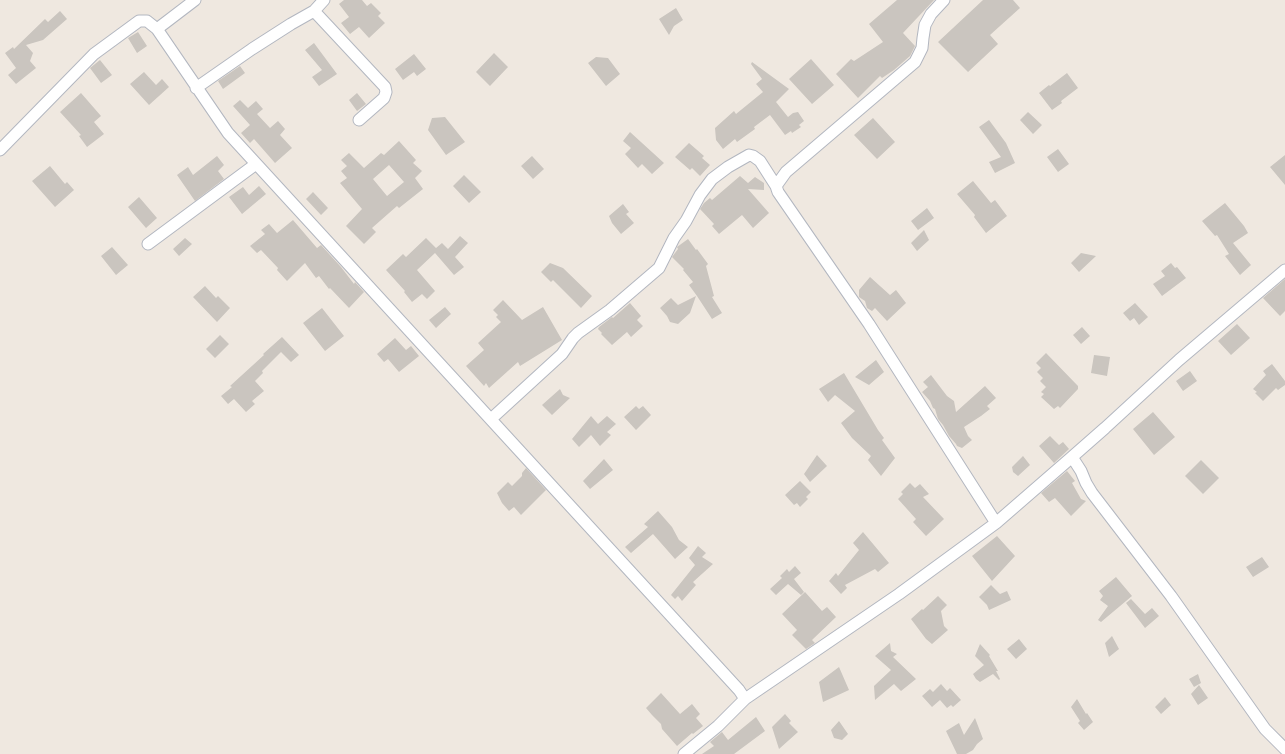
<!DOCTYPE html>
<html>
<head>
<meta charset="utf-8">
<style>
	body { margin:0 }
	canvas { display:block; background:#efe8e0 }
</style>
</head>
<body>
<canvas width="1285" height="754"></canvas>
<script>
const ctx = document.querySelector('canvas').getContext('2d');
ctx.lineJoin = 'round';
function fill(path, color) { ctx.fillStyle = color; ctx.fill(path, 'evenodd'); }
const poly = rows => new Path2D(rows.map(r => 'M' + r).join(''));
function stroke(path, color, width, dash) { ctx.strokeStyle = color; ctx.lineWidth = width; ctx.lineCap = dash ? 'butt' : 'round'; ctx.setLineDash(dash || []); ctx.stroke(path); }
fill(poly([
	[344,0,362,0,367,6,371,3,381,13,378,16,385,23,369,38,359,27,350,34,341,23,349,17,339,4],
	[897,0,934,0,903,33,915,46,910,56,894,70,882,78,880,76,858,98,836,74,851,59,854,61,883,42,869,24],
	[983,0,1013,0,1020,8,990,35,998,44,968,72,938,42],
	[676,8,683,20,674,26,669,35,659,19],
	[60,11,67,19,43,40,26,45,33,53,30,61,36,68,16,84,8,75,16,68,5,53,13,47,14,49,45,19,48,22],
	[138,32,147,46,137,53,128,38],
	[314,43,337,74,319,86,312,77,322,70,305,50],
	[494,53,508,67,490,86,476,72],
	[414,54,426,69,417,76,414,72,403,80,395,69],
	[596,57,608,58,620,74,606,86,588,63],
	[811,59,834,85,812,104,789,79],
	[100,60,112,75,101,83,90,68],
	[752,62,789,89,776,102,788,117,793,113,798,112,804,121,799,125,801,127,792,133,791,131,785,135,770,115,754,127,755,129,737,142,735,139,723,149,716,140,715,128,734,111,736,114,763,92,756,84,762,79,751,64],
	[240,66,245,73,223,89,218,81],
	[144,72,156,85,162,79,169,87,149,105,130,84],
	[1067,73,1078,88,1061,101,1062,103,1052,110,1039,93,1049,85,1050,86],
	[81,93,101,116,94,122,104,134,87,147,79,136,81,135,60,112],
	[357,93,366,104,357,111,349,100],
	[240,100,248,108,256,101,263,109,257,114,270,128,278,121,285,129,280,135,292,148,275,163,254,139,250,143,241,133,250,125,233,106],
	[1028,112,1042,125,1033,134,1020,120],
	[445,117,465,142,446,155,428,130,432,118],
	[873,118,895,142,877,159,854,135],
	[989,120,1006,143,1015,163,995,173,989,162,1001,157,979,127],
	[630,132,664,163,652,174,642,164,638,168,625,154,631,148,623,141],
	[399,141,416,160,413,163,422,171,415,178,423,189,399,208,397,206,372,228,376,232,364,244,346,226,362,209,340,183,347,178,341,171,347,166,341,160,349,153,364,168,381,153,384,155],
	[389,165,404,182,387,196,373,179],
	[689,143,704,156,702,158,710,165,700,176,692,168,690,170,675,157],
	[1058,149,1069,164,1058,172,1047,157],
	[1285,155,1285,185,1270,167],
	[217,156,224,165,218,171,224,179,195,201,177,175,188,167,193,175],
	[532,156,544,169,533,179,521,166],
	[50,166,65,184,67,182,74,190,55,207,32,181],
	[464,175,481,192,469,203,453,186],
	[740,176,748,183,755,177,764,183,764,190,748,189,769,213,753,228,742,215,719,234,712,226,714,224,700,209,704,203,710,198,712,200],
	[973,181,991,203,995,200,1007,216,986,233,974,217,975,215,957,194],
	[259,186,266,194,242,214,229,197,243,187,249,195],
	[313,192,328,208,321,215,306,199],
	[139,197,157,218,146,228,128,207],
	[1225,203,1244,226,1248,233,1233,243,1251,265,1240,275,1225,256,1229,254,1217,235,1215,236,1202,221],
	[623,204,629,212,626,214,634,223,621,234,612,223,609,216],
	[927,208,934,218,918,230,911,221],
	[293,220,317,248,321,245,341,267,354,284,355,282,364,292,349,308,330,288,329,289,319,276,316,278,305,263,287,281,277,270,278,268,261,250,257,253,250,246,265,234,261,230,269,224,277,233],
	[924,230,929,240,917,251,911,243],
	[460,236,468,243,455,257,464,267,454,275,435,253,417,270,435,291,427,299,422,294,412,302,404,292,405,291,386,270,403,254,406,257,426,238,436,248,442,243,448,249],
	[185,238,192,244,179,256,173,249],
	[688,239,696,250,697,249,708,264,706,266,714,296,712,297,722,313,712,319,697,296,689,285,693,282,683,270,684,269,672,257,678,249,677,247],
	[112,247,128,265,116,275,101,256],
	[1081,253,1096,256,1079,272,1071,263],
	[550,263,563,268,592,296,581,308,553,280,551,282,541,272],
	[1171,263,1175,268,1177,267,1186,278,1162,296,1153,284,1165,276,1161,271],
	[870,277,890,295,896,290,906,303,887,321,875,308,872,311,867,308,865,301,859,297,859,290],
	[1285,279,1285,311,1280,316,1263,298],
	[205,286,216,298,218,296,230,308,217,322,193,297],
	[696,296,690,313,678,324,670,322,667,316,660,308,671,298,678,305],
	[503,300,522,320,543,307,562,340,520,366,518,362,489,388,486,383,484,386,466,366,484,350,478,343,501,322,496,317,498,315,493,310],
	[630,303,641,316,637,320,643,326,631,337,627,332,612,345,601,334,602,333,598,329,599,327,612,317,613,318],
	[1135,303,1148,317,1139,325,1134,318,1130,321,1123,313],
	[445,307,451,314,436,328,429,320],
	[322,308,344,336,325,351,303,323],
	[1237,324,1250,338,1231,355,1218,341],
	[1082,327,1090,336,1081,344,1073,335],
	[220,335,229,344,215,358,206,349],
	[282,337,299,355,291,362,281,352,262,371,263,373,255,381,264,391,252,401,255,404,246,412,234,399,228,404,221,396,232,387,230,386,264,355,263,354],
	[395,338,406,350,411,346,419,356,399,372,388,359,384,362,377,354],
	[1046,353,1078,386,1078,389,1060,408,1058,406,1054,409,1041,397,1044,394,1041,392,1046,387,1040,381,1043,378,1037,372,1041,368,1036,363],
	[1094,355,1110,357,1107,376,1091,373],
	[876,360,884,372,869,385,855,377],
	[1272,364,1285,381,1285,385,1278,390,1276,388,1263,401,1255,393,1257,392,1253,389,1266,375,1263,371],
	[1190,371,1197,381,1183,391,1176,381],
	[844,373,878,430,884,438,882,440,895,458,881,476,868,460,871,456,852,438,841,423,855,411,835,395,828,402,819,389],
	[931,375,947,396,954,401,956,412,985,386,996,398,987,406,990,409,981,416,964,427,968,436,972,440,962,448,957,446,956,444,949,436,943,425,938,419,935,409,933,408,930,401,922,392,928,387,923,382],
	[560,389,563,395,570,398,552,415,542,405],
	[636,406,639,409,643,406,651,415,636,430,624,417],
	[1153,412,1175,437,1154,455,1133,429],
	[591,416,598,424,607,416,616,424,607,432,611,435,600,446,591,435,579,447,572,439],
	[1050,436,1059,445,1063,442,1069,449,1054,463,1039,446],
	[817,455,827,466,810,482,804,474],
	[1023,456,1030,465,1018,476,1013,472,1012,467],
	[604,459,613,470,590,489,583,481],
	[1201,460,1219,478,1203,494,1185,476],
	[526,468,546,490,521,515,514,507,509,511,502,503,497,493,508,482,512,486,522,476,522,473],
	[1067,471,1075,481,1072,483,1081,499,1086,501,1071,516,1055,498,1049,502,1041,493],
	[800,481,811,492,806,497,808,499,800,507,797,503,794,505,785,495],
	[910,483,915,488,920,484,929,494,923,497,944,519,926,536,913,522,916,519,898,499,903,494,901,492],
	[658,511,672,527,679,540,688,547,675,559,653,534,631,553,625,547,648,527,644,524],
	[863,532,889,563,878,572,875,569,845,585,847,588,841,594,829,581,836,573,838,576,859,550,853,543],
	[997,536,1015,556,992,581,972,556],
	[698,546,706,553,702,557,713,564,693,582,696,585,682,601,678,596,675,599,671,595,695,565,689,558],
	[1262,557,1269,567,1253,577,1246,567],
	[795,566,801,573,794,579,804,592,801,595,788,584,776,595,770,589,782,578,780,576,787,569,789,572],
	[1116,577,1132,596,1101,622,1098,620,1108,606,1100,600,1103,596,1099,591],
	[991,585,1000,594,1007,591,1011,600,989,610,987,605,979,597],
	[805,592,822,611,827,607,836,617,812,640,815,643,806,649,792,635,797,630,782,614],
	[938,596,947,605,941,611,944,626,948,630,932,644,926,639,911,619,922,609,923,610],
	[1131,599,1145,614,1152,608,1159,616,1145,628,1126,603],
	[1112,636,1119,649,1109,657,1105,643],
	[1019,639,1027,649,1016,659,1007,649],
	[890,643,891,651,897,654,893,657,916,679,901,691,894,684,875,700,874,686,891,670,875,656],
	[980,644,990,655,989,656,998,671,996,671,1000,679,999,680,993,674,980,682,976,679,973,674,984,665,975,656],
	[839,667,849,690,823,702,819,682],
	[1198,674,1201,683,1194,687,1189,679],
	[941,684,947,691,950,688,961,700,953,707,951,705,947,708,940,700,932,707,922,696,930,689,933,692],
	[1199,685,1208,698,1198,705,1191,694],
	[661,693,680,714,692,704,700,714,696,718,703,726,693,734,692,733,677,746,662,729,661,724,652,715,646,708],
	[1165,697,1171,705,1161,714,1155,707],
	[1077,699,1086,714,1087,713,1093,722,1084,730,1078,723,1080,721,1071,707],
	[785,714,791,721,789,723,798,732,779,749,772,727],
	[756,717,765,731,734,754,702,754,714,746,710,742,722,732,728,740],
	[975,718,983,739,977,744,973,750,966,754,957,754,946,731,959,723,964,735],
	[839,721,848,734,842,740,834,738,831,730]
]), '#cac5bf');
const minor = poly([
	[944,0,931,14,925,25,923,38,922,48,915,62,786,172,776,186,778,192,869,324,996,523],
	[314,11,385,87,386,92,384,98,359,120],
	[157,29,195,0],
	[196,88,252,49,291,24,314,11,324,0],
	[0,150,94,54,139,21,147,21,157,29,228,133,739,690,745,699,718,726,684,754],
	[148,244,256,164],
	[1285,270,1179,360,1105,428,1072,457,1081,471,1086,483,1092,493,1171,596,1265,729,1285,749],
	[491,419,562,354,573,338,578,333,610,310,659,268,674,238,686,221,700,195,712,179,728,167,749,155,753,156,760,161,776,186],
	[745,699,899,594,996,523,1072,457]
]);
stroke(minor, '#b3b7c0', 13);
stroke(minor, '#fff', 11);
</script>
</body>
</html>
